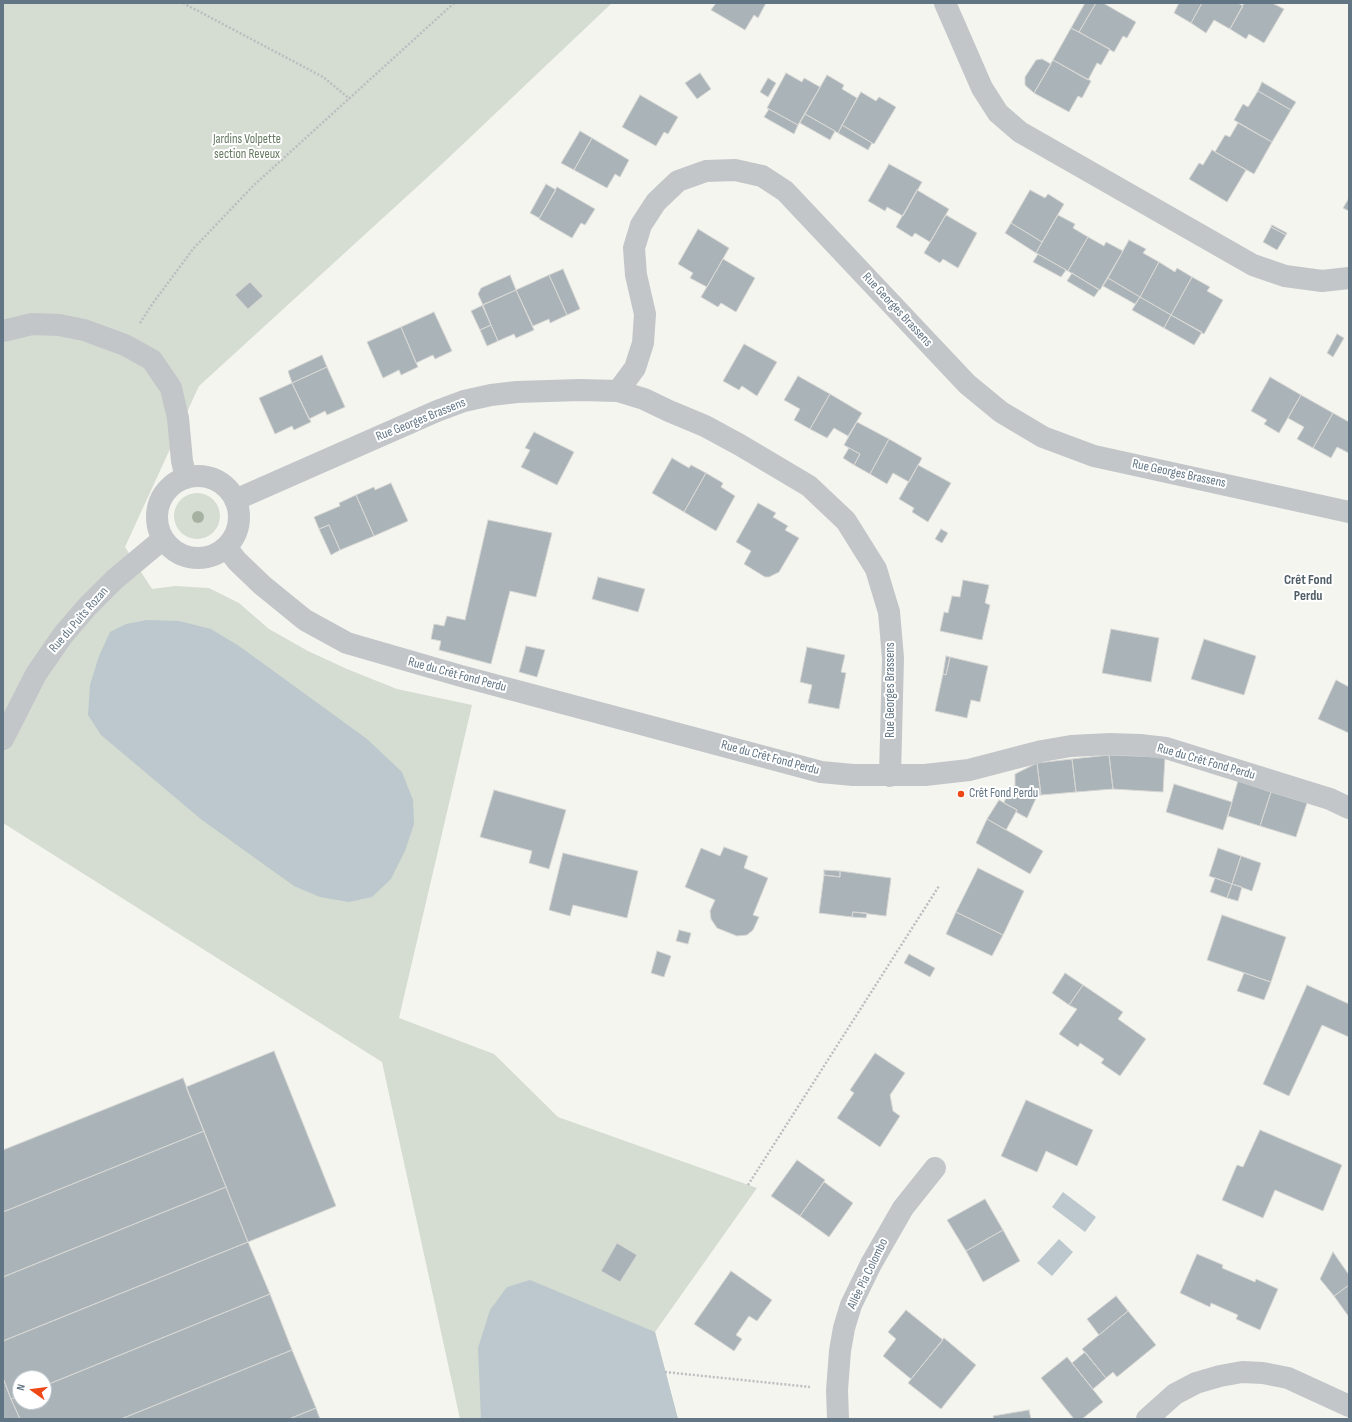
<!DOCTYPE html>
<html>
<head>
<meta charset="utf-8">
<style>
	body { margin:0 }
	#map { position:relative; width:1352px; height:1422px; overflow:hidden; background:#f5f5f0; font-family:"Sofia Sans Condensed",sans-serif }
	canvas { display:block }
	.frame { position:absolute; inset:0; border:4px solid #627584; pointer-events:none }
	.north { position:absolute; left:12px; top:1370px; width:40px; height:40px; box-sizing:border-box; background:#fff; border:1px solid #c0c8ce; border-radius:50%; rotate:284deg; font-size:11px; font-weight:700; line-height:16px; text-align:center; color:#627584 }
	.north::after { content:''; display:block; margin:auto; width:14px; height:18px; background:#ee4817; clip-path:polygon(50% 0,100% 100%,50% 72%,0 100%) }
</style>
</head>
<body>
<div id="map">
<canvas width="1352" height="1422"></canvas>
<div class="frame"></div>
<div class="north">N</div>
</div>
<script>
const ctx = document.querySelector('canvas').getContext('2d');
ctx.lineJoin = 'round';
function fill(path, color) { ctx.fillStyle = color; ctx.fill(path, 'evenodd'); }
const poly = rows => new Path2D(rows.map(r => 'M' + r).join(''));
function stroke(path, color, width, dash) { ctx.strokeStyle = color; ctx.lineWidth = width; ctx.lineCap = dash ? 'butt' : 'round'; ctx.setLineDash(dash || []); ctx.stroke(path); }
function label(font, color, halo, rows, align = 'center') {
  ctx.font = font + ' "Sofia Sans Condensed",sans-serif'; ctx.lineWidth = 4; ctx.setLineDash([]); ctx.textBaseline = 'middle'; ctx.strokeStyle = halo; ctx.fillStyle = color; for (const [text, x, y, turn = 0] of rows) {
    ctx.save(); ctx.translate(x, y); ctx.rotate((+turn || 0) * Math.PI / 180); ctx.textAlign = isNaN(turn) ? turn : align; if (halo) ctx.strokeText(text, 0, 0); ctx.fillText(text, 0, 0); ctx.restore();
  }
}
fill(poly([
	[3,3,612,3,441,165,199,386,125,547,152,589,175,586,209,588,239,603,269,629,308,651,347,669,397,689,472,705,399,1018,494,1054,558,1117,757,1188,655,1332,678,1419,460,1419,382,1062,3,823],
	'174 516a23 23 0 1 1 46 0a23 23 0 1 1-46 0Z'
]), '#d5dcd1');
fill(poly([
	[147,620,179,621,211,629,239,646,367,739,402,772,413,800,414,824,405,851,391,879,372,897,349,902,320,897,294,886,202,820,101,735,88,715,90,685,99,656,110,632,126,624],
	[1063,1192,1096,1217,1085,1232,1052,1207],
	[1059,1239,1073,1252,1052,1276,1037,1263],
	[530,1280,655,1332,678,1419,481,1419,478,1348,490,1310,507,1287]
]), '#bcc8cd');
const building = poly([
	[716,3,766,3,758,18,754,15,745,30,711,10,716,3],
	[1085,3,1096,3,1079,32,1071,28,1085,3],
	[1096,3,1103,3,1136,22,1127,38,1123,36,1114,52,1079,32,1096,3],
	[1179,3,1202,3,1191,23,1174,13,1179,3],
	[1202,3,1238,3,1243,6,1230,29,1214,20,1206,33,1191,23,1202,3],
	[1244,3,1272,3,1284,9,1264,43,1249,34,1246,39,1230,29,1244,3],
	[1071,28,1110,49,1101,65,1097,63,1088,80,1053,60,1071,28],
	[1042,59,1051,64,1034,93,1025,85,1025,77,1036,60,1042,59],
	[1053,60,1091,81,1082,98,1078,96,1069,112,1034,93,1053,60],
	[700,73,711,89,697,99,685,83,700,73],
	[786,73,802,82,804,78,820,87,798,125,767,108,786,73],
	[827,75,844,85,842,89,857,98,838,133,805,114,827,75],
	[768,78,776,83,768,97,760,92,768,78],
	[1262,82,1296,102,1291,110,1258,91,1262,82],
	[1258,91,1291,110,1272,142,1234,120,1243,104,1248,107,1258,91],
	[861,92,876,101,879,97,896,107,874,144,842,125,861,92],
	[640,95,678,117,668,134,664,132,656,146,622,127,640,95],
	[769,109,798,125,794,134,764,117,769,109],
	[805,114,835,131,830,140,800,123,805,114],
	[1238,123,1272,142,1254,174,1215,152,1225,135,1230,137,1238,123],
	[842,125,872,143,868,150,838,133,842,125],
	[580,131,592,138,574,170,561,163,580,131],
	[592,138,629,160,620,177,615,174,607,188,574,170,592,138],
	[1212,150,1246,170,1227,202,1189,179,1199,163,1203,165,1212,150],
	[889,164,922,182,903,216,887,207,885,211,868,201,889,164],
	[546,184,556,190,539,218,530,213,546,184],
	[557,187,595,209,585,225,581,223,572,238,539,219,557,187],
	[917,190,949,209,930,242,915,233,912,237,896,227,917,190],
	[1030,190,1045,198,1048,194,1064,204,1042,242,1011,223,1030,190],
	[1349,198,1349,211,1343,208,1349,198],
	[946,215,977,233,958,268,943,259,940,263,924,253,946,215],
	[1058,215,1075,224,1073,228,1088,237,1068,271,1036,253,1058,215],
	[1011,223,1042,242,1036,253,1005,233,1011,223],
	[1272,225,1287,233,1286,235,1271,227,1272,225],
	[1271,227,1286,235,1277,250,1263,242,1271,227],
	[698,229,729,248,707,287,690,278,693,273,678,264,698,229],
	[1088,237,1104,246,1106,242,1123,251,1100,290,1068,271,1088,237],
	[1129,240,1146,249,1143,253,1159,262,1140,297,1108,278,1129,240],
	[1038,254,1066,270,1061,277,1033,262,1038,254],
	[723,259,755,278,736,312,721,303,718,307,701,297,723,259],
	[1159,262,1175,272,1177,268,1192,277,1171,315,1140,297,1159,262],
	[563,269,580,309,567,315,549,275,563,269],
	[1072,273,1099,290,1094,297,1067,281,1072,273],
	[510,275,516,290,483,305,478,294,481,288,510,275],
	[549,275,567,315,550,323,549,319,533,326,516,290,549,275],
	[1192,277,1210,287,1207,291,1223,300,1204,334,1171,315,1192,277],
	[1108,278,1140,297,1135,304,1103,286,1108,278],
	[250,282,263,296,248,309,235,295,250,282],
	[516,290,534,330,516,338,514,334,498,341,482,305,516,290],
	[1140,297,1171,315,1164,328,1132,310,1140,297],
	[483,305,491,325,480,330,471,311,483,305],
	[434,312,452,351,435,359,433,355,416,363,401,327,434,312],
	[1171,315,1202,332,1194,345,1164,328,1171,315],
	[491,325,498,341,487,346,480,330,491,325],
	[401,327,418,367,401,375,399,370,383,378,367,342,401,327],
	[1337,334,1344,338,1333,357,1327,353,1337,334],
	[744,344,777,362,757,396,742,386,739,390,723,381,744,344],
	[322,355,327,367,292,383,288,371,322,355],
	[327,367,345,407,327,415,325,411,309,419,292,383,327,367],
	[798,376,830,394,810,429,794,420,800,409,784,400,798,376],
	[1270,377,1301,395,1279,433,1264,424,1267,420,1251,411,1270,377],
	[292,383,311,422,294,430,292,426,275,434,259,398,292,383],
	[830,394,862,413,848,436,834,428,827,438,810,429,830,394],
	[1301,395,1333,413,1313,448,1297,439,1304,427,1288,418,1301,395],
	[1333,413,1349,422,1349,453,1337,447,1331,458,1313,448,1333,413],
	[857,422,889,439,870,474,854,465,860,454,844,445,857,422],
	[534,432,574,452,557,485,521,467,530,450,525,448,534,432],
	[889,439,922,458,909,482,893,473,887,484,870,474,889,439],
	[849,448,860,454,854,465,843,458,849,448],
	[672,458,689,468,691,465,706,473,684,512,652,493,672,458],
	[918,465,951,483,928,522,912,512,914,508,899,499,918,465],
	[706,473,723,483,721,487,735,496,716,531,684,512,706,473],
	[391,483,408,521,374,536,356,495,374,487,375,490,391,483],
	[356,495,374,536,340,550,329,525,319,529,314,517,340,506,339,503,356,495],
	[758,503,776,513,773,517,788,526,785,530,799,538,779,572,769,577,765,577,744,564,751,551,736,542,758,503],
	[488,520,552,533,536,597,510,591,491,664,439,650,441,641,431,639,434,624,444,626,447,616,465,620,488,520],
	[329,525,340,550,331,555,319,529,329,525],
	[941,529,948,533,942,543,935,539,941,529],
	[598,577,645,589,638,612,592,599,598,577],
	[963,580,989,585,985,603,990,605,982,640,940,631,944,612,948,613,952,596,960,597,963,580],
	[1111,629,1159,638,1151,682,1102,673,1111,629],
	[1204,639,1256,656,1244,695,1191,679,1204,639],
	[526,646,545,650,537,677,519,672,526,646],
	[807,647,845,655,841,672,846,673,839,709,808,703,812,685,800,682,807,647],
	[946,656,950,657,946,675,943,674,946,656],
	[950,657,988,666,980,702,971,700,967,718,935,711,943,674,946,675,950,657],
	[1336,680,1349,687,1349,733,1318,719,1336,680],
	[1109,755,1113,789,1076,792,1072,759,1109,755],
	[1109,755,1165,757,1163,792,1113,789,1109,755],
	[1072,759,1076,792,1041,795,1037,763,1072,759],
	[1037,763,1041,795,1015,797,1015,774,1037,763],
	[1238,781,1271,792,1260,826,1228,816,1238,781],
	[1174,784,1232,802,1223,830,1166,812,1174,784],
	[494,790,566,810,549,869,529,863,532,851,480,837,494,790],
	[1008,791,1015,791,1015,797,1037,796,1027,818,1016,812,1017,810,1004,803,1008,791],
	[1271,792,1307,803,1296,837,1260,826,1271,792],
	[999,800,1017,810,1006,830,987,819,999,800],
	[987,819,1043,851,1030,874,976,843,987,819],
	[724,847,748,856,744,868,768,878,753,915,759,917,753,930,747,935,737,936,717,928,711,919,710,911,715,900,685,887,701,848,720,856,724,847],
	[1218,848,1241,856,1232,884,1209,876,1218,848],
	[563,853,638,871,627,918,573,905,570,916,549,910,563,853],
	[1241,856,1261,863,1252,891,1232,884,1241,856],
	[978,868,1024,891,1003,935,956,912,978,868],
	[824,870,840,871,840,877,824,875,824,870],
	[840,871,891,878,886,916,853,912,852,917,819,913,824,875,840,877,840,871],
	[1215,878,1232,884,1227,898,1210,892,1215,878],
	[1232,884,1242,887,1238,901,1227,898,1232,884],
	[853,912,867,913,866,918,852,917,853,912],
	[956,912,1003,935,992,956,946,934,956,912],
	[1222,915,1286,937,1271,982,1207,960,1222,915],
	[679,930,691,933,688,944,676,941,679,930],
	[657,951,671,956,664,977,651,973,657,951],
	[909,954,935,968,930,977,904,963,909,954],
	[1065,973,1083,985,1069,1005,1052,993,1065,973],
	[1244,973,1271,982,1264,1000,1237,991,1244,973],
	[1083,985,1123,1012,1118,1019,1146,1039,1120,1076,1101,1063,1104,1059,1080,1043,1078,1047,1059,1034,1077,1009,1069,1005,1083,985],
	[1307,985,1349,1004,1349,1037,1322,1025,1289,1096,1263,1084,1307,985],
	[274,1051,336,1206,248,1242,186,1087,274,1051],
	[875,1053,905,1073,890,1095,893,1111,900,1116,880,1147,837,1118,854,1093,850,1090,875,1053],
	[183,1078,204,1131,3,1212,3,1150,183,1078],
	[1026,1100,1093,1130,1077,1166,1046,1151,1037,1172,1001,1156,1026,1100],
	[1260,1130,1342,1165,1323,1211,1275,1190,1263,1218,1222,1200,1237,1165,1243,1167,1260,1130],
	[204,1131,226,1187,3,1277,3,1212,204,1131],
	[797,1160,825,1180,800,1216,771,1196,797,1160],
	[824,1182,853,1203,829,1237,800,1216,824,1182],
	[226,1187,248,1242,3,1341,3,1277,226,1187],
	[985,1199,1003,1230,966,1251,947,1220,985,1199],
	[1003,1230,1020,1261,983,1282,966,1251,1003,1230],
	[248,1242,270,1294,44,1386,44,1378,20,1378,20,1395,11,1399,3,1378,3,1341,248,1242],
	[617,1243,637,1255,620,1282,601,1271,617,1243],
	[1333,1252,1349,1275,1349,1285,1334,1296,1320,1279,1333,1252],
	[1197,1254,1223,1265,1222,1268,1255,1282,1256,1279,1278,1289,1260,1330,1236,1319,1238,1315,1211,1303,1210,1307,1180,1293,1197,1254],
	[731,1271,772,1300,757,1321,749,1316,736,1335,742,1339,734,1351,694,1324,731,1271],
	[1349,1285,1349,1317,1334,1296,1349,1285],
	[270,1294,292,1350,121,1419,20,1419,11,1399,20,1395,20,1402,44,1402,44,1386,270,1294],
	[1116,1296,1128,1311,1099,1335,1087,1319,1116,1296],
	[906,1310,943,1340,911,1379,883,1356,896,1339,888,1332,906,1310],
	[1128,1311,1156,1345,1117,1377,1113,1372,1106,1378,1082,1349,1128,1311],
	[944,1338,976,1365,941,1409,908,1383,944,1338],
	[292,1350,316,1408,289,1419,121,1419,292,1350],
	[1085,1352,1106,1378,1093,1389,1072,1363,1085,1352],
	[1067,1357,1103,1402,1082,1419,1074,1419,1041,1378,1067,1357],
	[3,1378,11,1399,20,1419,3,1419,3,1378],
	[316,1408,320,1419,289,1419,316,1408],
	[1029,1410,1031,1419,994,1419,993,1416,1029,1410]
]);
fill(building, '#aab3b8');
stroke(building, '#d6d6d3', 1);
stroke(poly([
	[183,3,323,77,350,99],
	[140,323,153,303,193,249,253,186,454,3],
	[748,1185,939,886],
	[665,1372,810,1387]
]), '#bbbec0', 2.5, [2, 2]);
stroke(poly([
	[945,3,982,88,998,113,1020,132,1253,265,1285,276,1322,281,1349,278],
	[3,331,32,324,59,325,84,330,125,345,152,360,171,388,178,418,182,461,186,478],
	[618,391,635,368,643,343,645,314,636,275,634,248,641,225,656,202,678,181,706,171,735,170,762,176,785,191,967,384,1001,412,1043,437,1094,456,1349,512],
	'157 517a41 41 0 1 1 82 0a41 41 0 1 1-82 0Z',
	[235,500,437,411,464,401,491,395,517,392,580,390,618,391,644,399,669,411,705,426,740,445,809,486,846,521,876,569,889,612,893,658,890,776],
	[226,547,237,561,262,585,305,620,347,643,461,676,821,772,853,775,925,775,969,770,1042,751,1071,746,1110,744,1140,745,1166,748,1330,799,1349,808],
	[3,739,36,674,63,635,87,607,115,579,163,539],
	[838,1419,837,1390,840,1351,844,1328,851,1305,871,1264,903,1208,935,1168],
	[1147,1419,1175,1394,1196,1383,1220,1376,1242,1372,1263,1373,1288,1378,1349,1406]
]), '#c2c6c9', 22);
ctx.fillStyle = '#a6b1a1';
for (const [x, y] of [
	[198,517]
]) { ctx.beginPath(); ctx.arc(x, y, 6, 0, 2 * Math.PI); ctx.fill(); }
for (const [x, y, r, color] of [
	[961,794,4,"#ee4817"]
]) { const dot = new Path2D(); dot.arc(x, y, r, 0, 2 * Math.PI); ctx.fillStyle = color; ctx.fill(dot); stroke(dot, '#fff', 1.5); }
label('13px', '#667a61', '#fff', [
	["Jardins Volpette",247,140],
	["section Reveux",247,155]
]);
label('13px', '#627584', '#fff', [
	["Rue Georges Brassens",897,310,47],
	["Rue Georges Brassens",421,420,-22],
	["Rue Georges Brassens",1179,474,12],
	["Rue du Puits Rozan",79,620,-49],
	["Rue du Crêt Fond Perdu",457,675,15],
	["Rue Georges Brassens",891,690,-90],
	["Rue du Crêt Fond Perdu",770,758,15],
	["Rue du Crêt Fond Perdu",1206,762,16],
	["Allée Pia Colombo",868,1274,-64]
]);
label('13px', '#627584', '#fff', [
	["Crêt Fond Perdu",969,794]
], 'left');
label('bold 14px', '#505e68', '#fff', [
	["Crêt Fond",1308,580],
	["Perdu",1308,596]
]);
</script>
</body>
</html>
